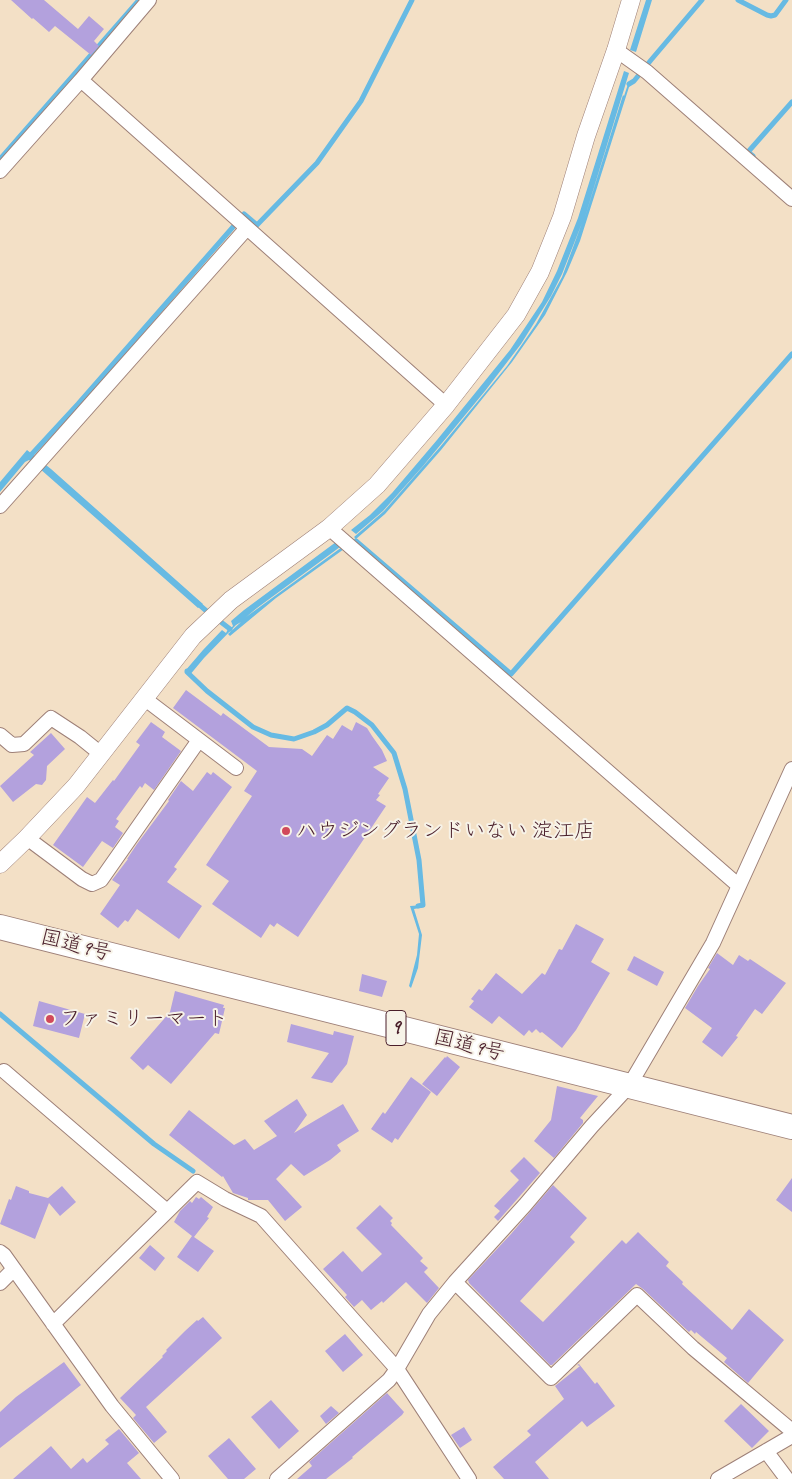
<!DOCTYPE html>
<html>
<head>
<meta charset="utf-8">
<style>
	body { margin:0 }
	canvas { display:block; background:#f3e0c6 }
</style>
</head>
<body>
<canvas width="792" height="1479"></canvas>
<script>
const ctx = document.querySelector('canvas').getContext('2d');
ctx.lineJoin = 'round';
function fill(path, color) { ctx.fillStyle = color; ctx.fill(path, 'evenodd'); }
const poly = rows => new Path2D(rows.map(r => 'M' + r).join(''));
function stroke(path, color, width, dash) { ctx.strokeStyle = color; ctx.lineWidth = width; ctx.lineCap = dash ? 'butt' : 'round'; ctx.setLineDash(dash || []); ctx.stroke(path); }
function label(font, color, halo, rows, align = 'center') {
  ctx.font = font + ' Caveat,"Klee One",sans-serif'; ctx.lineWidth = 4; ctx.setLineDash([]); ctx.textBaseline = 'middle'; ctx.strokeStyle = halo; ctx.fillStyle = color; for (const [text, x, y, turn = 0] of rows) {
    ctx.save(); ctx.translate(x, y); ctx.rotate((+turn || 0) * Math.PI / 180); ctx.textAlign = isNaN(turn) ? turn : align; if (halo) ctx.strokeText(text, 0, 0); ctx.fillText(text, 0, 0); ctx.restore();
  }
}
fill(poly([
	[646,0,652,0,636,52,630,50],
	[624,71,629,73,584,220,623,95,624,96,628,84,634,79,635,81,629,87,580,241,567,272,545,315,512,362,441,450,385,514,356,539,354,537,384,511,440,447,507,366,536,324,562,277,582,223,562,274,551,296,521,344,485,391,423,466,383,511,356,534,351,530,370,515,392,493,437,440,510,350,542,302,557,271,578,218],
	[27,450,51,469,203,604,198,608,39,468,29,460,25,462,0,492,0,482],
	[336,542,340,547,257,608,246,617,342,547,344,549,276,598,230,636,228,634,241,622,236,625,204,658,189,676,185,671,203,650,222,630,226,633,229,627,231,628,233,626,231,621,244,610],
	[425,905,425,907,414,909,422,935,418,968,411,988,409,986,417,955,419,934,410,906]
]), '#67bae3');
stroke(poly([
	[738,0,767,15,771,16,775,15,786,0],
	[629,84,634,81,651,60,702,0],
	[753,156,748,152,792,102],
	[0,159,139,0],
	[244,214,257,225,317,163,361,101,412,0],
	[30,456,78,404,233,227],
	[356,541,511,674,792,354],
	[196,602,210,614],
	[217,619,230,629],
	[187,671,187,672,207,691,253,727,271,735,294,739,314,732,327,725,347,708,355,712,372,725,394,753,405,789,419,860,423,905,418,906],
	[0,1014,154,1144,193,1171]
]), '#67bae3', 5);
fill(poly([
	[11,0,44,0,78,29,89,16,104,29,94,41,99,46,91,55,55,26,49,32,33,18,32,19],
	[186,690,221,716,223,713,269,747,302,749,312,756,327,735,333,739,342,725,352,731,356,722,367,728,372,736,382,750,387,761,373,767,389,778,378,794,380,795,376,800,386,806,298,937,277,923,274,927,270,924,261,938,212,904,229,881,206,865,252,796,244,791,257,771,173,708],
	[151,722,165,732,162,737,181,751,154,790,145,783,142,788,140,786,116,819,119,821,115,827,123,833,113,848,102,841,83,867,53,845,87,797,95,803,113,780,114,781,140,745,136,742],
	[51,733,65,749,47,766,46,780,42,785,36,784,13,802,0,786,34,755,30,752],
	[207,772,211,775,213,772,232,787,174,867,177,869,167,882,202,906,179,939,137,909,128,922,125,920,118,928,100,914,120,885,112,880,128,859,127,859,137,844,169,801,168,800,181,781,193,791],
	[576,924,604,939,591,962,610,973,576,1030,562,1048,542,1032,540,1033,536,1029,532,1033,529,1030,524,1036,499,1016,492,1024,469,1007,474,1001,471,999,479,989,482,991,496,973,522,994,542,973,545,975,559,949,562,950],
	[717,953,733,965,739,955,748,961,750,959,786,983,762,1014,755,1009,736,1036,738,1037,722,1057,702,1042,712,1028,685,1008,698,986,710,969,708,968],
	[634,956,664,972,657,986,627,970],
	[362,974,387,981,382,997,359,991],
	[175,991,224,1005,223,1008,225,1008,219,1034,215,1033,171,1084,148,1065,143,1070,130,1058,170,1012],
	[39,1001,85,1014,79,1038,33,1026],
	[291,1024,333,1035,334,1031,354,1036,347,1064,332,1083,311,1078,329,1053,287,1042],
	[447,1056,460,1067,437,1096,422,1084,445,1057,446,1058],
	[411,1077,431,1092,398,1140,395,1138,392,1143,371,1129,383,1112,385,1114],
	[557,1086,598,1096,580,1118,583,1120,583,1123,554,1158,534,1141,551,1120],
	[297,1099,307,1115,294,1133,343,1104,359,1131,337,1145,341,1151,330,1160,304,1176,291,1164,276,1179,302,1207,285,1221,268,1200,248,1200,248,1198,233,1193,223,1176,222,1177,169,1135,189,1110,234,1145,245,1139,254,1150,277,1136,264,1121],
	[524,1157,540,1173,498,1221,494,1217,500,1211,494,1206,519,1180,510,1171],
	[792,1178,792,1212,776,1200],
	[553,1185,587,1218,570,1237,575,1242,520,1301,543,1322,622,1240,626,1244,638,1232,669,1262,666,1266,683,1282,682,1284,732,1330,749,1309,784,1340,748,1383,724,1362,727,1358,696,1332,695,1334,691,1330,689,1332,643,1289,636,1284,552,1365,550,1365,469,1283,468,1280,511,1234],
	[16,1186,29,1191,29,1193,48,1198,62,1186,76,1202,60,1216,49,1203,35,1239,0,1224,9,1199,11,1200],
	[196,1197,199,1199,201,1197,213,1207,207,1217,209,1218,194,1237,214,1251,198,1272,177,1257,192,1236,174,1222,180,1211,190,1201,192,1203],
	[380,1205,393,1218,390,1221,392,1223,391,1225,423,1258,420,1261,428,1268,424,1272,439,1288,427,1303,406,1282,383,1303,382,1301,371,1310,362,1300,354,1307,345,1297,347,1295,323,1269,343,1251,362,1272,382,1254,356,1228],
	[150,1245,165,1258,155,1271,139,1258],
	[203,1317,222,1338,146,1407,167,1432,154,1443,133,1418,136,1415,120,1398,163,1357,162,1356,167,1351,166,1350,185,1331,197,1320,198,1321],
	[345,1334,363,1355,343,1372,325,1351],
	[64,1362,81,1385,0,1448,0,1412,16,1397],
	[579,1364,595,1384,597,1382,615,1406,587,1427,582,1421,535,1462,549,1479,504,1479,493,1467,531,1435,527,1431,564,1399,555,1386,580,1366,577,1365],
	[387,1393,404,1412,402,1415,352,1457,353,1458,326,1479,297,1479,312,1466,309,1462],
	[271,1400,299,1431,279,1449,251,1417],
	[741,1404,769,1431,752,1448,724,1421],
	[331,1406,339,1413,326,1424,320,1416],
	[464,1427,472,1440,460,1448,451,1435],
	[119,1429,139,1453,127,1463,141,1479,13,1479,51,1446,71,1469,83,1458,87,1463,109,1444,105,1440],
	[229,1438,256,1469,244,1479,228,1479,208,1456]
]), '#b3a1dd');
const minor = poly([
	[616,50,647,72,792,199],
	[81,80,446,405],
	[0,171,81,80,149,0],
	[0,506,247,228],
	[329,528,739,886],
	[145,699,236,768],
	[0,735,12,745,24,744,51,718,80,737,101,754],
	[27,838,82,879,92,884,101,880,199,740],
	[4,1071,167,1211],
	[0,1252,4,1255,112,1406,172,1479],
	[455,1282,551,1378,637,1295,693,1348,792,1431],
	[0,1283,14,1269],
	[53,1324,197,1182,225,1199,261,1216,397,1369,469,1479],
	[766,1451,787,1479],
	[277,1479,389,1380,397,1369,429,1314,455,1282,525,1205,592,1126,629,1086,713,943,792,769],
	[718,1479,792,1436]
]);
const tertiary = poly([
	[0,864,27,838,76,786,193,636,231,600,329,528,377,485,446,405,516,315,540,272,562,217,586,136,616,50,631,0]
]);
const trunk = poly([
	[0,927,792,1127]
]);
stroke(minor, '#9e8078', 16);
stroke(tertiary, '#9e8078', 19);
stroke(trunk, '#9e8078', 26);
stroke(minor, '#fff', 14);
stroke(tertiary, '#fff', 18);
stroke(trunk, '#fff', 24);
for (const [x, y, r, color] of [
	[286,831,5,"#d1495b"],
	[50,1019,5,"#d1495b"]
]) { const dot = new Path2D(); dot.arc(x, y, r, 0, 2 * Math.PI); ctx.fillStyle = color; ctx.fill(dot); stroke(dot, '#f7f3e8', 2); }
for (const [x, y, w] of [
	[396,1028,20]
]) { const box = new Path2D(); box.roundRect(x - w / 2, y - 17.5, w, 35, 4); ctx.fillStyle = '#f7f3e8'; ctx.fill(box); stroke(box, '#4a1f2b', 1); }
label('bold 20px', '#4a1f2b', null, [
	["9",396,1028]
]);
label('21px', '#4a1f2b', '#f7f3e8', [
	["ハウジングランドいない 淀江店",296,831],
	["ファミリーマート",60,1019]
], 'left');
label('21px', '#4a1f2b', '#f7f3e8', [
	["国道9号",76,946,14],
	["国道9号",469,1046,14]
]);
</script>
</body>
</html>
